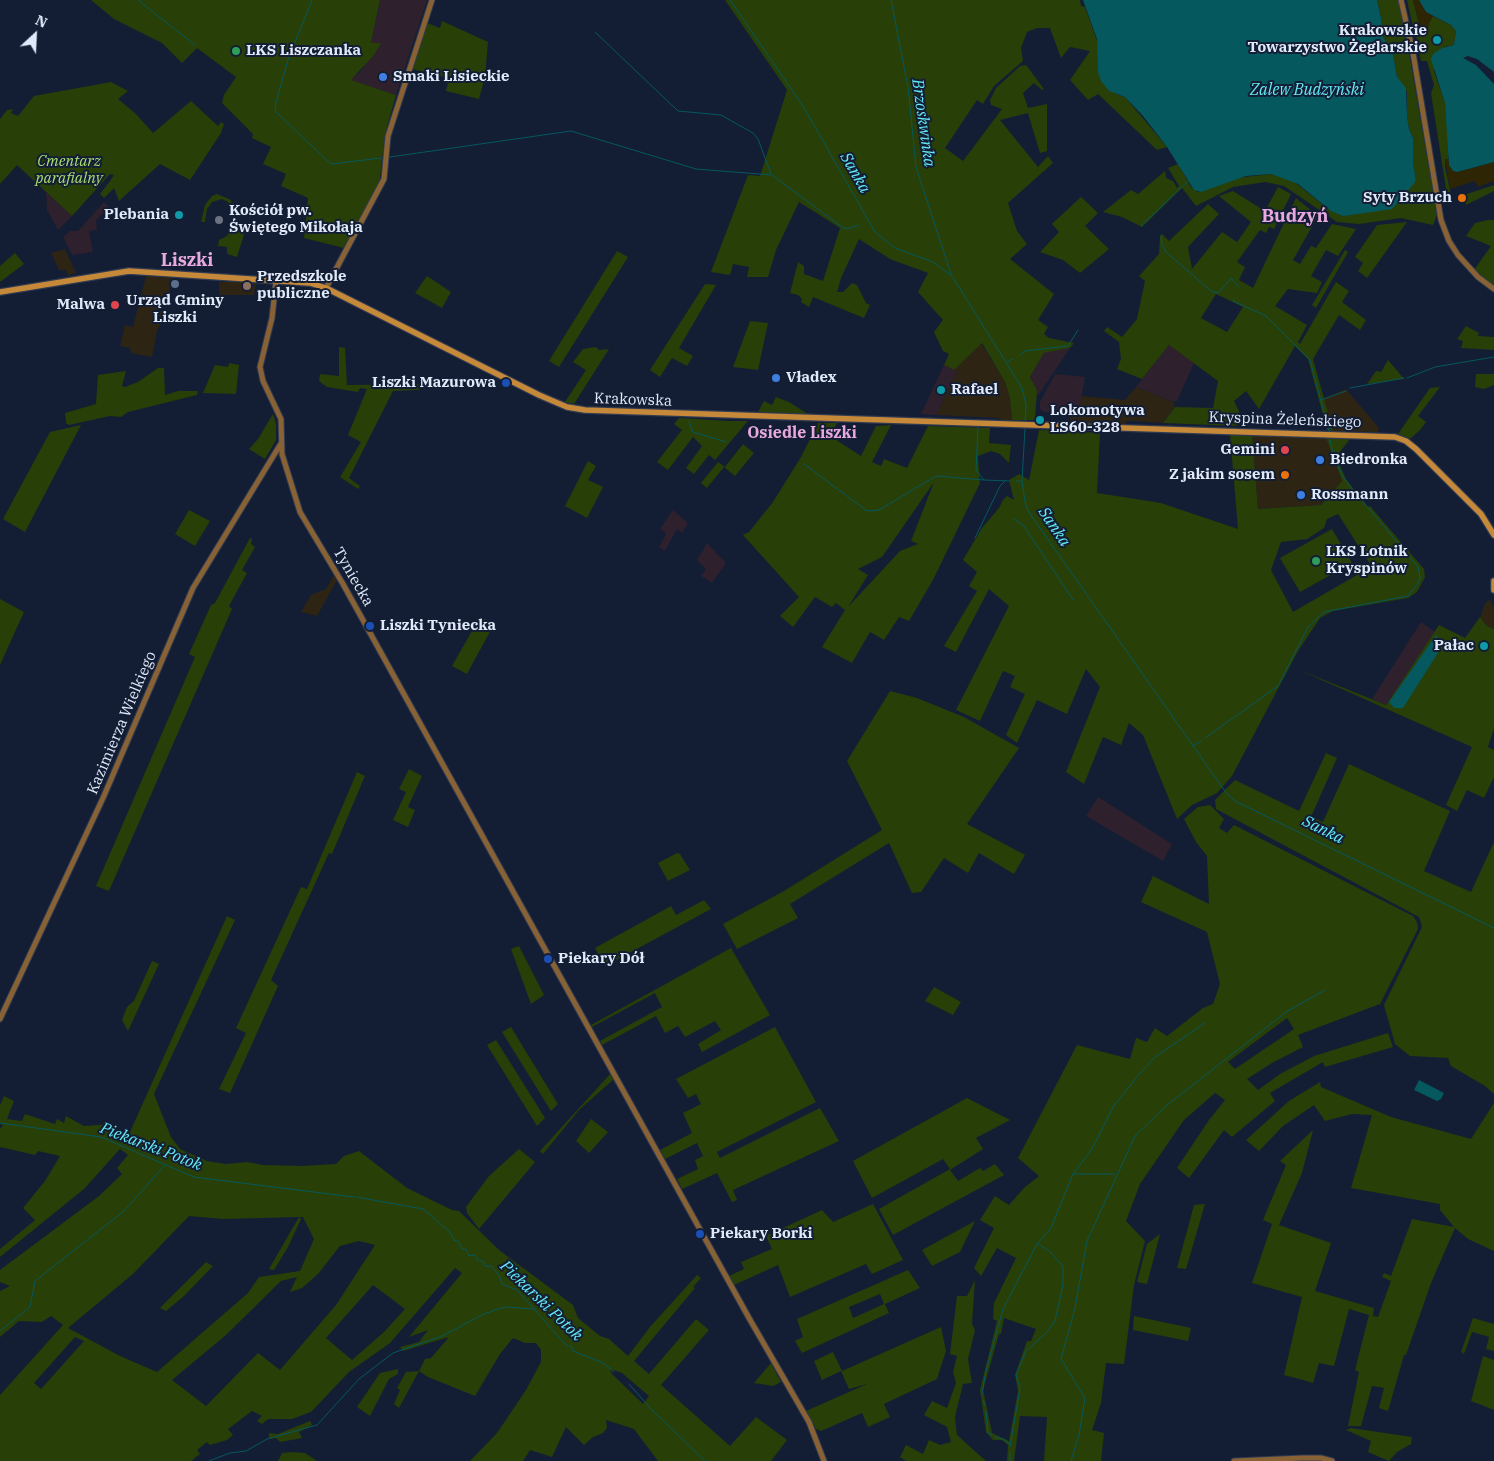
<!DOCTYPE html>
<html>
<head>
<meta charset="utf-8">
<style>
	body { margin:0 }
	#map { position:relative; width:1494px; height:1461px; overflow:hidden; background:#131e35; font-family:"IBM Plex Serif",serif }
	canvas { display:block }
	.north { position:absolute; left:10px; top:10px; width:50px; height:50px; -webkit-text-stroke:4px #131e35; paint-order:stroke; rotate:25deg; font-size:14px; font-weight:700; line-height:20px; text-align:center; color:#e1eafa }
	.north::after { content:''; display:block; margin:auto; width:18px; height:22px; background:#e1eafa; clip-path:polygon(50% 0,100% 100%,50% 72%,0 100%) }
</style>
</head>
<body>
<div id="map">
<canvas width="1494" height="1461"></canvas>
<div class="north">N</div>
</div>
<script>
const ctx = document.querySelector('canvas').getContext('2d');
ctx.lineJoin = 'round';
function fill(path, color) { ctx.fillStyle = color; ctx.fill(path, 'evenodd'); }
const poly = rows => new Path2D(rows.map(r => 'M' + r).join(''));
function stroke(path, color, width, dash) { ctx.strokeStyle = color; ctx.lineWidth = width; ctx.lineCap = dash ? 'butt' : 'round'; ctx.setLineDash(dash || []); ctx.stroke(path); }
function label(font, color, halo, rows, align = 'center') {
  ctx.font = font + ' "IBM Plex Serif",serif'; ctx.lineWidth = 4; ctx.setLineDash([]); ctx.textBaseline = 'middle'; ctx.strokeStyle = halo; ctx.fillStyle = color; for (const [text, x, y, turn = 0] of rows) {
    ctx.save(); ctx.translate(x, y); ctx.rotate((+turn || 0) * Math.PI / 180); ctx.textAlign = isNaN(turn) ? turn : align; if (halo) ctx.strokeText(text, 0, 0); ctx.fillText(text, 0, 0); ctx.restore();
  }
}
fill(poly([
	[65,249,76,273,68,275,66,270,59,270,51,253],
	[146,276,172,278,169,293,164,293,163,302,159,302,158,311,162,311,162,320,157,331,152,357,131,353,130,348,120,346,125,325,133,327],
	[219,282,256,282,254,295,219,295],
	[981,343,1005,382,1010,398,1012,420,1001,420,1000,418,936,415,957,371,954,370,956,367],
	[1136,387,1173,402,1175,406,1163,423,1135,421,1126,421,1125,424,1070,422,1069,407,1080,405,1081,396,1125,400],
	[1346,389,1379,428,1378,432,1333,431,1322,399],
	[1252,434,1326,438,1342,481,1320,505,1258,509],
	[334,575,337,580,317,616,301,612,311,595,326,589],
	[1490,600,1494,607,1494,629,1487,626,1480,617,1485,603]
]), '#2d2414');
fill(poly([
	[380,0,427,0,396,95,350,80,360,72,380,43,371,43],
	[46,192,72,216,58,230,47,210],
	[104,202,109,206,96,221,97,230,89,231,93,252,72,255,63,237,70,231,78,231],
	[1169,345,1194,363,1177,401,1173,402,1136,387],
	[1070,348,1037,397,1037,390,1030,377,1044,353],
	[944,365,957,371,936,415,921,414],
	[1055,374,1085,377,1080,405,1069,407,1068,414,1044,412,1040,409,1040,402],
	[673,510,688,523,682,533,677,529,665,551,659,547,666,534,660,529],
	[707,543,726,563,712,583,701,576,706,569,697,560],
	[1421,622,1435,632,1386,705,1372,699],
	[1098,797,1172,844,1163,861,1086,816]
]), '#2e202c');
fill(poly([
	[91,0,380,0,371,43,381,43,374,55,351,80,396,95,385,134,379,186,344,248,304,238,308,198,281,186,286,174,263,164,271,147,252,138,253,134,222,103,224,95,236,77,197,48,182,63,162,43,114,19],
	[725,0,1080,0,1081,6,1085,7,1116,94,1125,97,1167,147,1157,150,1098,94,1088,100,1070,80,1090,51,1070,47,1061,58,1050,28,1037,28,1027,32,1021,48,1023,61,994,86,983,104,977,100,945,148,963,161,1002,109,991,105,990,100,996,88,1020,66,1026,65,1044,89,1042,90,1034,83,1023,93,1028,108,1047,104,1047,151,1040,153,1028,113,1000,120,1038,167,1048,156,1053,163,1008,203,1017,231,1027,244,1010,259,1054,294,1038,320,1048,327,1044,334,1049,338,1074,343,1070,348,1044,353,1030,377,1037,390,1035,420,1012,420,1010,398,1005,382,982,343,954,370,944,365,949,354,943,351,934,332,943,320,918,292,928,273,890,259,859,239,841,278,837,292,843,292,852,283,857,285,866,303,870,305,864,318,813,297,809,307,801,302,802,299,798,295,790,293,798,262,804,266,804,274,823,281,840,228,799,202,776,250,768,277,747,277,749,267,733,264,730,275,711,272,748,175,760,176,787,90],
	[1377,0,1399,0,1402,12,1437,215,1433,225,1401,218,1359,224,1337,222,1284,186,1265,182,1233,187,1196,206,1182,188,1142,227,1122,217,1103,212,1131,190,1138,194,1165,171,1166,178,1173,181,1177,188,1179,186,1168,168,1178,164,1191,187,1198,192,1236,178,1271,174,1292,180,1323,205,1343,216,1416,181,1413,162,1413,138,1409,129,1407,116,1407,92,1397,77,1393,54,1381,33,1381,18],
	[1407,0,1413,0,1422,35,1433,16,1451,25,1456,31,1454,45,1444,47,1434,71,1445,103,1450,147,1448,159,1445,159,1445,166,1451,195,1447,195,1431,93,1434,85,1427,61,1421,61,1416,36,1420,35,1418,27,1413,27],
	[442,21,488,42,485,77,479,99,446,91,449,78,412,69,427,23,440,28],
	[111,82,128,91,118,99,136,114,153,133,191,101,218,126,221,122,224,124,221,133,190,180,160,164,119,201,114,188,104,198,100,194,110,181,114,175,110,174,72,216,17,165,0,184,0,119,7,110,13,109,11,113,18,116,34,96],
	[1494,185,1494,191,1466,205,1464,195],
	[1278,187,1291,194,1274,229,1269,227,1266,233,1260,230,1237,262,1245,267,1239,280,1253,288,1296,198,1318,216,1293,260,1300,264,1311,246,1316,248,1332,224,1356,229,1338,256,1326,250,1311,276,1322,282,1317,293,1288,289,1275,306,1307,325,1298,342,1300,344,1336,282,1349,291,1342,302,1366,320,1360,330,1339,315,1313,359,1333,431,1327,430,1308,359,1295,346,1259,409,1246,391,1234,401,1239,411,1237,426,1163,423,1175,407,1213,408,1218,381,1169,345,1142,379,1117,369,1121,359,1119,342,1104,331,1107,327,1122,337,1137,319,1145,281,1139,276,1159,254,1160,236,1162,234,1169,241,1208,204,1219,214,1188,247,1192,269,1222,232,1237,242,1251,222,1219,196,1233,191,1265,211],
	[1216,294,1243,307,1227,332,1201,318],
	[217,194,231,200,234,224,246,228,237,257,227,254,227,247,218,246,219,240,227,236,232,227,232,212,228,202,222,199,212,202,207,209,205,222,201,222,205,205,212,196],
	[1081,197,1098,213,1085,226,1109,249,1080,273,1063,260,1040,252,1059,232,1052,224,1054,222],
	[1488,220,1494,220,1494,286,1474,270,1491,246,1466,236,1475,223],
	[1407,222,1367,278,1358,271,1363,263,1355,257,1377,225],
	[1345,250,1348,252,1316,308,1312,305],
	[617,251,628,257,559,367,549,361],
	[15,253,24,264,0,282,0,266],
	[427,276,451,292,442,308,415,293],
	[705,284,716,285,679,348,693,356,687,366,672,358,660,377,650,370],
	[750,321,768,323,758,370,733,367],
	[1466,326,1479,333,1478,336,1494,337,1494,350,1461,348,1463,341,1457,339],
	[339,347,345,348,347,385,428,384,418,390,393,391,349,478,360,486,358,489,340,477,361,442,348,435,367,389,360,388,358,392,327,387,319,381,320,374,339,376],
	[596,347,599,350,609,349,574,404,565,402,586,370,573,362,583,349],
	[1388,360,1404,379,1367,384,1376,371,1381,372],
	[229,363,239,365,236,394,203,393,215,365,228,367],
	[158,368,164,368,165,395,178,391,198,391,197,395,128,412,121,417,110,416,69,425,66,423,65,413,96,404,98,375,126,371,122,386,125,387,138,382],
	[1476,374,1494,374,1494,385,1484,389,1475,387],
	[1440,387,1418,416,1426,422,1420,430,1410,439,1398,434,1430,388],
	[776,397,789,402,808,414,758,412,764,401,772,405],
	[273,414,276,424,276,440,265,459,249,449,258,439],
	[679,418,729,421,748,421,715,460,709,455,694,474,686,468,702,446,693,437,668,470,657,462,682,430,674,424],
	[818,423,837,423,830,436,861,456,876,426,891,425,872,462,881,466,884,459,907,468,928,426,990,428,989,443,1011,445,1009,463,1000,454,991,451,978,456,980,483,933,580,909,621,899,617,884,640,870,632,852,663,822,647,845,610,836,603,832,607,815,597,793,627,780,616,799,597,743,535,749,532,773,502,801,457],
	[934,482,911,541,918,544,900,551,848,607,868,575,858,569,882,557],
	[81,425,25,532,3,519,50,432],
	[1039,430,1100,433,1097,493,1161,503,1238,529,1230,434,1252,434,1258,509,1321,505,1342,481,1326,438,1350,439,1339,453,1337,459,1346,479,1362,500,1368,507,1370,506,1424,569,1425,577,1417,592,1408,598,1333,611,1320,618,1298,651,1232,776,1217,793,1192,805,1177,819,1143,735,1129,723,1121,745,1103,737,1084,784,1066,772,1100,687,1086,669,1067,714,1037,700,1017,743,1006,735,1025,694,1010,687,1015,676,1003,671,980,721,956,710,1009,606,989,589,956,652,944,646,977,591,969,586,977,572,963,560,982,528,999,508,1003,500,1007,496,1014,500,1009,480,1019,474,1029,480],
	[1338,514,1370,564,1369,568,1293,612,1271,570,1281,542,1307,539,1324,528,1327,519],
	[743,444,754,453,735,476,724,467,707,488,701,483,718,462,725,467],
	[588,461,596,466,588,480,603,487,587,518,565,506],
	[189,510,210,521,195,546,175,534],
	[1332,529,1352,563,1300,592,1280,558],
	[250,538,252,539,251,544,255,547,242,570,247,573,229,606,232,609,109,891,96,886,195,657,189,654,211,605,215,603],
	[0,599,24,612,0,665],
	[480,617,494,624,467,674,452,666],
	[1480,617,1487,626,1494,629,1494,728,1488,747,1494,750,1494,777,1484,798,1467,790,1457,811,1446,805,1472,747,1297,669,1386,705,1439,625,1465,638],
	[890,691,917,698,964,717,1019,748,967,824,1025,855,1014,874,979,853,968,873,944,858,921,892,912,893,889,843,790,904,798,918,737,949,723,924,784,891,882,830,847,761],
	[1326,753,1337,758,1311,817,1323,822,1349,764,1450,811,1424,871,1471,892,1494,842,1494,1094,1485,1086,1451,1066,1448,1058,1410,1056,1395,1044,1384,1005,1422,927,1419,917,1216,809,1215,800,1235,780,1299,811],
	[409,769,422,776,408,807,415,810,408,827,393,820,406,792,399,789],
	[357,772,365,776,332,854,329,853,271,980,278,986,230,1093,219,1089,246,1033,236,1028,301,887,307,889],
	[1210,805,1224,819,1219,828,1227,833,1234,825,1413,916,1417,922,1418,929,1380,1004,1298,1035,1303,1047,1272,1063,1247,1079,1258,1090,1280,1074,1314,1056,1388,1033,1393,1047,1325,1067,1323,1062,1270,1093,1275,1101,1232,1137,1224,1130,1189,1178,1177,1168,1209,1120,1225,1100,1215,1093,1184,1120,1140,1184,1126,1221,1145,1241,1134,1285,1124,1364,1106,1363,1101,1403,1092,1430,1104,1433,1101,1461,1044,1461,1047,1417,1020,1416,1014,1461,1007,1461,1008,1445,1002,1440,993,1440,986,1432,980,1390,997,1321,993,1319,994,1303,1016,1258,997,1248,981,1276,974,1268,994,1228,980,1220,995,1196,1009,1205,1024,1188,1039,1176,1018,1158,1077,1045,1130,1059,1136,1038,1147,1042,1155,1028,1167,1036,1203,1008,1213,1004,1220,984,1207,932,1141,902,1153,876,1209,904,1207,856,1196,842,1184,819,1198,807],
	[1287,1018,1294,1029,1235,1069,1228,1062],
	[1004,1318,1036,1329,1031,1341,1027,1341,1015,1375,1018,1391,1009,1441,992,1433,983,1390,999,1334,1001,1334],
	[677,853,680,854,690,870,668,881,658,863],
	[704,900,711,909,605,966,595,948,671,906,676,915],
	[227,916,235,920,154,1094,171,1137,180,1149,207,1161,226,1164,247,1162,263,1165,302,1166,336,1164,344,1156,359,1151,407,1188,452,1210,459,1211,499,1250,573,1305,578,1318,600,1336,609,1339,628,1356,650,1327,697,1275,701,1278,693,1287,695,1288,634,1361,649,1374,696,1319,709,1330,661,1385,730,1446,756,1417,787,1440,771,1461,658,1461,634,1429,606,1420,607,1428,603,1433,593,1437,584,1445,566,1427,552,1457,530,1450,523,1461,470,1461,497,1433,526,1390,541,1362,541,1350,536,1343,525,1343,513,1338,500,1354,475,1396,428,1377,419,1371,399,1408,394,1404,400,1390,397,1388,406,1372,419,1371,425,1359,431,1358,449,1337,403,1351,400,1347,419,1342,428,1330,409,1337,462,1273,455,1268,390,1343,349,1372,311,1412,292,1419,268,1419,262,1424,257,1421,262,1416,252,1411,228,1429,233,1435,227,1440,210,1445,207,1442,197,1450,200,1454,191,1461,0,1461,0,1395,63,1325,51,1316,42,1322,19,1321,0,1337,0,1291,10,1286,0,1282,0,1270,99,1196,122,1174,117,1168,128,1155,120,1149,84,1189,0,1257,0,1249,35,1220,23,1208,45,1181,60,1156,38,1151,35,1155,0,1147,0,1129,3,1125,0,1124,0,1105,4,1096,14,1101,7,1119,22,1121,25,1114,55,1124,57,1119,64,1123,66,1116,84,1126,112,1124,116,1126,112,1139,125,1143],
	[189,1216,223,1219,299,1217,269,1269,274,1270,288,1247,301,1219,299,1217,303,1217,314,1239,300,1271,259,1277,248,1293,157,1372,120,1356,68,1328,133,1274],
	[359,1241,375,1245,336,1305,280,1370,258,1353,206,1406,172,1380,226,1335,281,1281,297,1277,290,1292,302,1288,318,1274,340,1246],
	[373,1285,405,1309,384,1332,352,1360,326,1338],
	[75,1337,84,1341,41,1389,34,1383],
	[610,1369,622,1373,649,1396,643,1404,612,1374],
	[519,946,544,995,531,1004,511,949],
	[731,948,770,1015,702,1052,698,1044,721,1030,715,1021,685,1037,678,1026,665,1033,656,1016,602,1045,600,1041,662,1007,655,993,592,1027,591,1025],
	[152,961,159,964,128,1031,122,1020,127,1007,134,1001],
	[934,987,961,1002,953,1015,925,1001],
	[511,1027,558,1104,551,1111,502,1032],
	[775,1027,816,1102,717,1152,720,1158,820,1108,839,1141,733,1190,737,1200,732,1202,717,1173,682,1189,677,1179,698,1169,695,1160,703,1156,697,1143,665,1159,660,1150,692,1133,683,1113,701,1104,696,1094,688,1098,676,1079],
	[496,1040,545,1118,537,1126,487,1045],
	[611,1073,614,1079,579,1110,543,1154,540,1151],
	[1320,1082,1321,1087,1391,1117,1471,1139,1494,1103,1494,1251,1468,1239,1455,1228,1431,1283,1406,1355,1404,1355,1388,1411,1379,1408,1384,1388,1372,1386,1361,1426,1348,1426,1359,1372,1355,1370,1369,1315,1349,1309,1334,1366,1319,1363,1313,1383,1303,1380,1284,1375,1302,1297,1252,1283,1272,1224,1263,1220,1286,1165,1280,1161,1313,1130,1302,1173,1279,1225,1331,1243,1315,1291,1374,1308,1373,1316,1378,1317,1391,1281,1382,1277,1384,1273,1391,1276,1412,1219,1454,1227,1440,1210,1440,1204,1351,1188,1372,1115,1352,1114,1325,1121,1314,1105,1283,1126,1259,1151,1246,1140,1289,1101],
	[967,1098,1010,1120,976,1138,983,1149,950,1170,958,1181,980,1168,983,1171,995,1164,1004,1175,893,1235,879,1209,950,1169,943,1159,872,1198,853,1161],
	[591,1119,608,1132,589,1153,576,1141],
	[519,1149,535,1162,479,1229,467,1213,466,1207,489,1176],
	[873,1204,903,1260,872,1274,866,1264,790,1297,778,1265,734,1285,729,1276,744,1269,741,1262,772,1249,766,1236,822,1210,833,1222],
	[1205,1204,1186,1269,1177,1268,1194,1205],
	[975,1221,960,1252,932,1266,922,1250],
	[1160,1234,1147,1284,1137,1282,1147,1244],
	[206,1262,213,1266,184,1296,166,1311,160,1308],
	[908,1270,920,1288,885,1304,889,1313,802,1353,795,1341,803,1337,797,1319],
	[880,1294,884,1304,853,1318,849,1307],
	[975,1280,972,1324,975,1330,968,1359,972,1383,963,1384,955,1417,957,1435,986,1461,906,1461,900,1457,906,1445,923,1454,929,1440,940,1445,951,1442,947,1427,924,1415,932,1401,947,1408,956,1383,953,1372,957,1356,950,1354,957,1296,967,1296],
	[1134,1316,1191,1328,1188,1341,1133,1330],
	[1473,1318,1494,1324,1494,1351,1486,1349,1489,1337,1472,1332,1464,1354,1461,1352],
	[941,1327,946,1351,937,1379,884,1404,890,1417,868,1427,862,1413,821,1431,816,1429,806,1411,867,1384,849,1389,841,1371,822,1380,814,1361,833,1352,842,1371],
	[1483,1356,1494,1360,1494,1410,1471,1401],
	[771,1363,781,1382,773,1386,754,1383],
	[398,1369,398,1374,389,1379,370,1416,357,1407,380,1373],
	[310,1421,312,1425,299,1432,302,1438,280,1442,276,1438,269,1439,269,1433,278,1434],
	[1351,1428,1412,1437,1411,1444,1397,1452,1389,1461,1368,1452,1371,1441,1346,1430],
	[293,1452,305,1453,317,1461,278,1461,282,1453]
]), '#283f07');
fill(poly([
	[1413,0,1419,0,1426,12,1433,16,1429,23,1428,34,1422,35],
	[1445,159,1448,159,1453,171,1461,171,1494,162,1494,181,1478,187,1475,181,1450,189]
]), '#2d2504');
fill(poly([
	[1083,0,1377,0,1381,18,1381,33,1393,54,1397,77,1406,88,1407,116,1409,129,1413,138,1413,162,1416,181,1392,209,1351,215,1343,216,1331,211,1298,184,1271,174,1246,176,1201,192,1194,190,1167,147,1143,116,1125,97,1109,91,1101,81,1098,72,1097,39],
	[1419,0,1494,0,1494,72,1477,59,1468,56,1463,58,1476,65,1494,84,1494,162,1457,172,1453,171,1449,165,1445,103,1431,59,1433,54,1442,48,1454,45,1456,31,1451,25,1426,12],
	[1436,635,1441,648,1403,708,1394,708,1389,702],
	[1419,1080,1444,1093,1441,1099,1437,1101,1414,1090]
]), '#05585e');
stroke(poly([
	[138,0,195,45],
	[312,0,288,60,275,106,276,112,331,164,381,158],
	[730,0,803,106,875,232,895,248,933,262,952,276,1022,388,1026,405,1025,424],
	[891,0,908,87,916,167,951,274],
	[595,32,678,111,721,115,753,133,758,139,771,174],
	[390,157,571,131,696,169,772,175,842,227,847,229,859,225],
	[1141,226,1188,181],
	[1161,236,1162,245,1166,252,1211,291,1217,293,1220,291,1231,278,1239,287],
	[1234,299,1233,301,1266,316,1310,360,1329,431],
	[1020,355,1025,351,1068,346,1078,330],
	[1007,362,1013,359],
	[1407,378,1435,367,1494,357],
	[1350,388,1404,378],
	[1321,400,1346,391],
	[689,421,693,432,726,442],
	[978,427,976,470,984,480,1010,481],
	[1025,428,1022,481,1025,502,1028,511,1227,794,1235,801,1494,928],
	[804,464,867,511,879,510,936,476,984,480],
	[1016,481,1021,481],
	[1014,519,1023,525,1073,600],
	[975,538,1000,486,1005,481],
	[1205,738,1278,686,1308,627,1324,612,1408,596,1418,583,1420,577,1418,567,1345,480,1334,458,1330,440],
	[1193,746,1201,741],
	[0,1123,101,1137,194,1177,354,1197],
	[1074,1174,1115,1174],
	[356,1197,423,1209,449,1231,454,1240,459,1242,462,1249,466,1249,469,1256,475,1255,478,1261,483,1261,485,1266,491,1266,499,1275,502,1284,517,1290,567,1346,571,1346,573,1351,603,1363,614,1372],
	[0,1331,30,1307,35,1281,124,1211,165,1165],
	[629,1384,651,1409,705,1461],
	[982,1394,986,1371,1003,1309,1037,1244,1051,1228,1073,1174,1092,1149,1113,1107,1141,1072,1155,1057,1205,1023],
	[983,1400,985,1405],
	[986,1411,988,1433,992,1435],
	[995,1437,1003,1439,1010,1444],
	[1010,1447,1020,1388,1016,1375,1026,1351,1047,1332,1055,1321,1063,1285,1063,1266,1049,1251,1038,1244],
	[209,1461,230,1453,246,1451,267,1439,317,1425,359,1379,393,1353,442,1336,484,1314,504,1307,535,1309],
	[1010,1461,1010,1452],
	[1071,1461,1079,1435,1085,1398,1061,1359,1075,1308,1087,1241,1135,1136,1166,1106,1286,1012,1325,990]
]), '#05585e', 1);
const tertiary = poly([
	[1401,0,1413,53,1441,220,1449,241,1458,255,1478,277,1494,289],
	[276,281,272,318,260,367,263,381,281,419,282,454,300,512,343,584,749,1318,809,1422,824,1461],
	[326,288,384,179,388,136,432,0],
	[0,1019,103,798,193,588,280,445],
	[1234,1461,1302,1458,1321,1458,1332,1461]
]);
const secondary = poly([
	[0,292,129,271,310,283,326,288,539,395,567,407,585,410,1395,437,1406,441,1416,449,1481,514,1494,535],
	[1494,581,1494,590]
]);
stroke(tertiary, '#303b51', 7);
stroke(secondary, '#303b51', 8);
stroke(tertiary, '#886234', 5);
stroke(secondary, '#c68839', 5.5);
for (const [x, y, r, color] of [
	[1437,40,5,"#0f9aa8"],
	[236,51,5,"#2e9e5b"],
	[383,77,5,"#3f7fe0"],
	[1462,198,5,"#e8710a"],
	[179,215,5,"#0f9aa8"],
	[219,220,5,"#6b7280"],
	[175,284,5,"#5c6f8a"],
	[247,286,5,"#8d6e63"],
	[115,305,5,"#e0444e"],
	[776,378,5,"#3f7fe0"],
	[506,383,5,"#1a4fb4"],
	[941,390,5,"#0f9aa8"],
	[1040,420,5,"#0f9aa8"],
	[1285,450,5,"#e0444e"],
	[1320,460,5,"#3f7fe0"],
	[1285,475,5,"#e8710a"],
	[1301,495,5,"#3f7fe0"],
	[1316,561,5,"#2e9e5b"],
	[370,626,5,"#1a4fb4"],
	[1484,646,5,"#0f9aa8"],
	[548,959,5,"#1a4fb4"],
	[700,1234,5,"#1a4fb4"]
]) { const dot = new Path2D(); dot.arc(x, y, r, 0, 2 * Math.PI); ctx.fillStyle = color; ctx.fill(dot); stroke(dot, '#131e35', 2); }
label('bold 15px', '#e1eafa', '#131e35', [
	["Krakowskie",1427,31,"right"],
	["Towarzystwo Żeglarskie",1427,48,"right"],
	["LKS Liszczanka",246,51],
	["Smaki Lisieckie",393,77],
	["Syty Brzuch",1452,198,"right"],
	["Kościół pw.",229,211],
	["Świętego Mikołaja",229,228],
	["Plebania",169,215,"right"],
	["Przedszkole",257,277],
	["publiczne",257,294],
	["Urząd Gminy",175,301,"center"],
	["Liszki",175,318,"center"],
	["Malwa",105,305,"right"],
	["Vładex",786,378],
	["Liszki Mazurowa",496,383,"right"],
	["Rafael",951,390],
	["Lokomotywa",1050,411],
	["LS60-328",1050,428],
	["Gemini",1275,450,"right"],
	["Biedronka",1330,460],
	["Z jakim sosem",1275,475,"right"],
	["Rossmann",1311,495],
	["LKS Lotnik",1326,552],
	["Kryspinów",1326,569],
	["Liszki Tyniecka",380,626],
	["Pałac",1474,646,"right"],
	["Piekary Dół",558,959],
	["Piekary Borki",710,1234]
], 'left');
label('italic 15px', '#abdf74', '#131e35', [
	["Cmentarz",69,162],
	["parafialny",69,179]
]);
label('15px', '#e1eafa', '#131e35', [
	["Krakowska",633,400,2],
	["Kryspina Żeleńskiego",1285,420,2],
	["Tyniecka",353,577,60],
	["Kazimierza Wielkiego",122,723,-67]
]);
label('italic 16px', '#64ebf7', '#131e35', [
	["Zalew Budzyński",1307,90],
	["Brzoskwinka",923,123,82],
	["Sanka",855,173,60],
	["Sanka",1054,527,56],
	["Sanka",1323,830,26],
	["Piekarski Potok",151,1147,21],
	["Piekarski Potok",541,1301,44]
]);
label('bold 16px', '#e7a9de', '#131e35', [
	["Osiedle Liszki",802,433]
]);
label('bold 18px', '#e7a9de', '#131e35', [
	["Budzyń",1295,217],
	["Liszki",187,261]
]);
</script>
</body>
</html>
